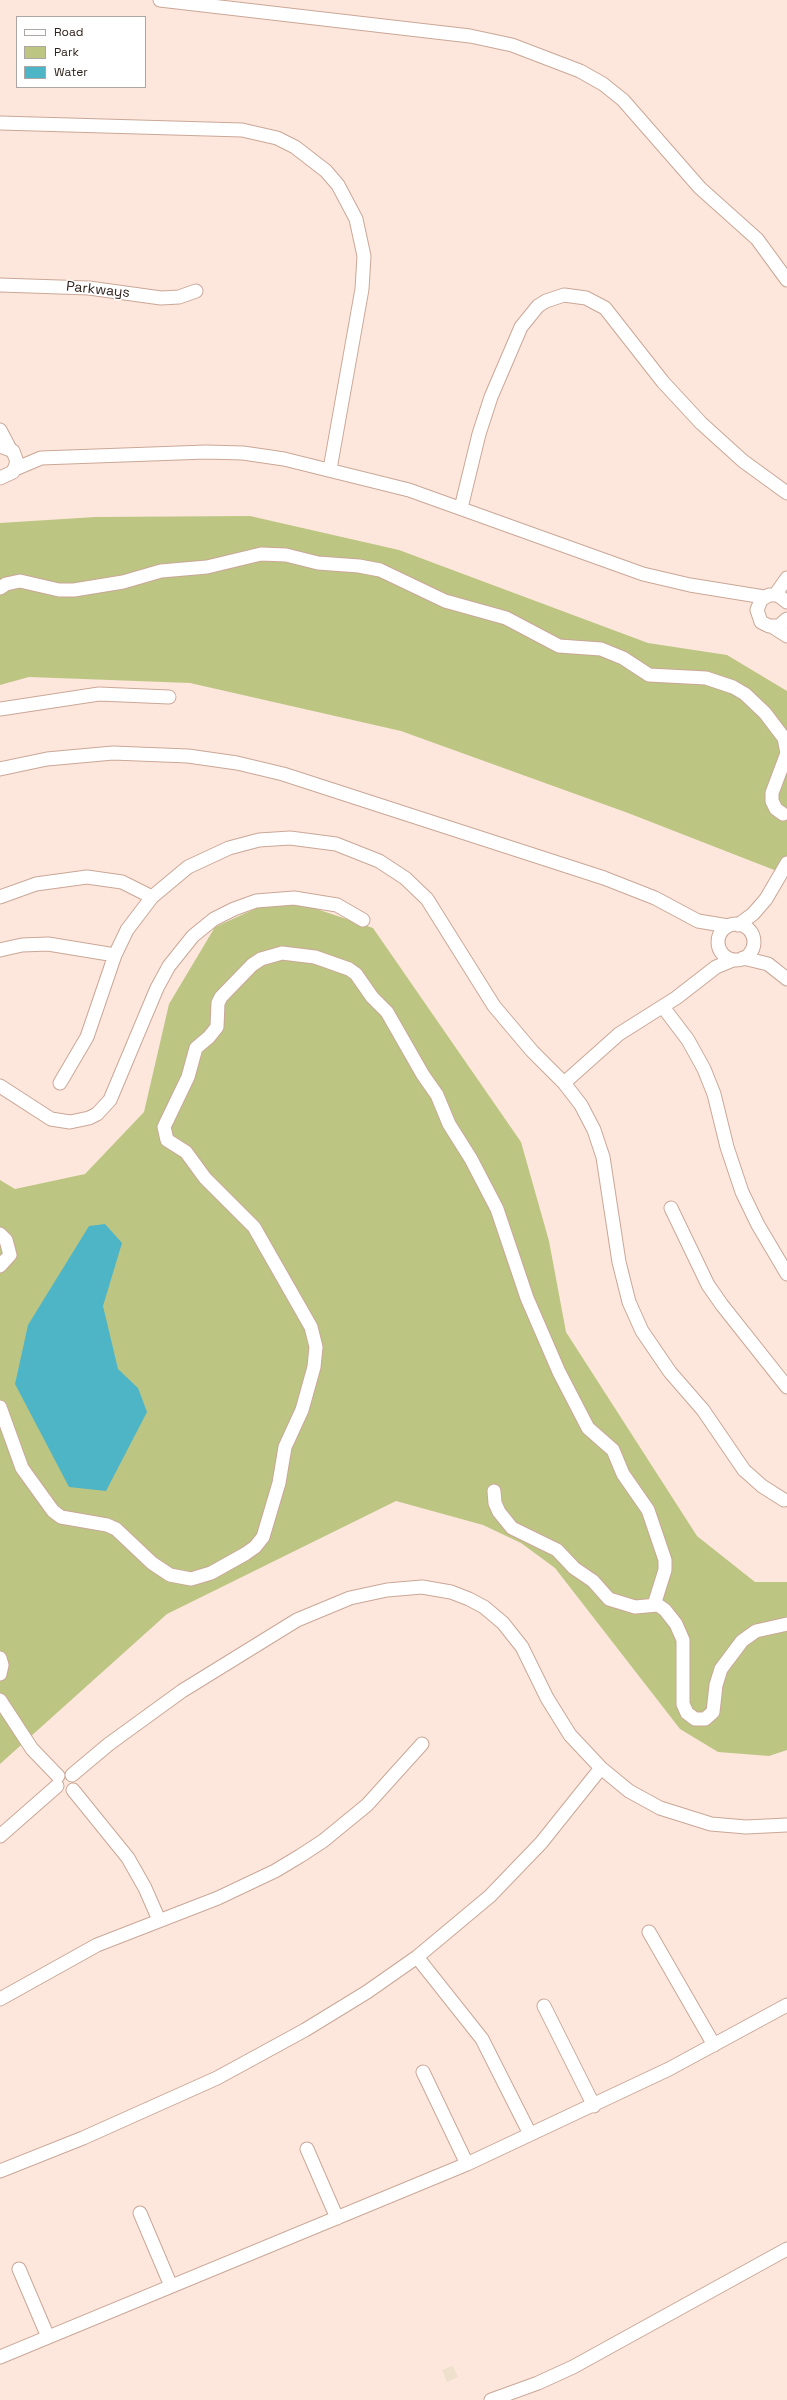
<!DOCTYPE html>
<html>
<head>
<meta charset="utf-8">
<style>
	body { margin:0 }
	#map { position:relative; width:787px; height:2400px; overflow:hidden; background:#fde7dc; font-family:"Space Grotesk",sans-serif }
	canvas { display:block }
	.legend { position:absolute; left:16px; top:16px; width:130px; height:72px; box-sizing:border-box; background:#fff; border:1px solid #aca7a4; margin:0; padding:5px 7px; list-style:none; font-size:12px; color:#2f221b }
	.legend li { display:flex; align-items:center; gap:8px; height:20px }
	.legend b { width:20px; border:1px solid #aca7a4 }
</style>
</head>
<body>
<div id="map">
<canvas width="787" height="2400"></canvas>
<ul class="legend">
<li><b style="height:5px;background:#fff"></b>Road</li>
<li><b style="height:11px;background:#bdc583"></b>Park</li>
<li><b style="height:11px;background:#4eb5c7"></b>Water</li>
</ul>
</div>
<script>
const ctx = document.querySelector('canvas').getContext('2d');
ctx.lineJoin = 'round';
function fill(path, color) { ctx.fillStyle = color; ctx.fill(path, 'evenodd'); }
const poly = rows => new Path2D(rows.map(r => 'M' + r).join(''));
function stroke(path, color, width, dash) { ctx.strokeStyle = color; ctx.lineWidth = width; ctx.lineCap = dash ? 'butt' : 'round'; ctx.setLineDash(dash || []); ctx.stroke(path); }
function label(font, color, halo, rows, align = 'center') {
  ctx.font = font + ' "Space Grotesk",sans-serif'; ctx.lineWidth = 3; ctx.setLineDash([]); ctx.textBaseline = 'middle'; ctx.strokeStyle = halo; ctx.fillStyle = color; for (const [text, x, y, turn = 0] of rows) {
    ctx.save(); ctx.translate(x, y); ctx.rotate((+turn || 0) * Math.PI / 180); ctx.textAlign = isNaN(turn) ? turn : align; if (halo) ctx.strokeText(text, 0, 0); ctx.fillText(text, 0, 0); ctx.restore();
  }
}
fill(poly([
	[453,2366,458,2377,447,2382,442,2370]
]), '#efdfcd');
fill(poly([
	[250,516,399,550,648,643,727,655,787,691,787,875,628,813,401,731,190,683,29,677,0,685,0,523,95,517],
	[281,897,373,928,521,1142,549,1241,566,1332,697,1536,755,1582,787,1582,787,1750,769,1756,718,1752,680,1729,555,1568,521,1543,483,1525,396,1501,167,1614,0,1764,0,1180,15,1189,85,1174,144,1112,169,1004,215,927]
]), '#bdc583');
fill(poly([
	[105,1224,122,1243,103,1306,118,1369,138,1388,147,1412,106,1491,69,1487,15,1384,28,1325,89,1226]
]), '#4eb5c7');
const minor = poly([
	[160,0,470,36,512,45,580,71,603,84,623,100,700,188,757,239,787,280],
	[0,123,242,130,277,138,295,147,326,171,338,185,356,219,364,256,362,289,330,469],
	[0,285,89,288,161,298,179,297,196,291],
	[0,430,10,449],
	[0,446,13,451,17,462,13,472,0,478],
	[15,469,41,458,206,452,243,453,284,459,409,490,643,574,690,585,764,597],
	[461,508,479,434,491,397,521,327,538,306,546,301,564,295,586,298,605,308,663,382,701,423,743,461,787,493],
	[0,588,6,584,20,581,59,590,74,590,123,582,161,571,207,567,261,554,286,555,318,563,359,566,380,570,445,601,506,618,559,646,601,649,623,658,649,675,706,678,733,687,745,694,765,713,784,738,787,753,772,793,772,801,776,809,783,814],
	[775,595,787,578],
	[787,602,778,595,769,595,761,600,757,610,761,622,769,626,779,626,787,619],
	[773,627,787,636],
	[0,709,99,694,169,697],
	[0,769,47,759,113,753,188,756,237,763,283,774,604,878,655,898,698,921,728,926],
	[0,897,36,884,87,877,122,882,152,897],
	'718 942a18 18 0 1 1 36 0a18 18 0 1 1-36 0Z',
	[738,925,753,914,766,899,787,863],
	[0,950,22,945,48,944,115,955],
	[743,958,768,964,787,979],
	[663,1007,688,1040,704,1069,714,1094,727,1147,742,1192,758,1225,787,1274],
	[60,1083,87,1037,115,955,127,930,152,897,188,867,229,848,259,840,290,838,336,844,379,861,405,878,427,899,494,1006,532,1051,564,1083,581,1105,594,1130,603,1157,619,1262,629,1302,642,1331,670,1372,703,1410,744,1470,762,1486,784,1500],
	[564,1083,619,1034,676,998,716,967,733,960],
	[0,1086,51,1119,70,1122,89,1118,97,1114,110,1100,157,988,169,966,193,936,214,919,234,909,256,901,294,898,337,905,363,920],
	[671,1208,708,1285,722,1305,787,1387],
	[0,1234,6,1240,10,1255,0,1266],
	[0,1407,22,1468,53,1511,61,1517,107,1525,116,1529,152,1563,170,1575,191,1579,211,1573,245,1554,255,1547,263,1537,279,1483,285,1447,302,1410,314,1367,316,1347,311,1327,254,1227,205,1178,186,1152,167,1140,164,1127,188,1077,196,1048,209,1037,217,1027,218,1003,221,997,252,965,261,959,282,953,315,957,349,969,356,974,372,997,387,1012,423,1075,437,1095,449,1124,471,1159,497,1209,527,1298,559,1372,588,1428,613,1450,623,1474,648,1510,665,1560,665,1570,654,1605],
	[494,1491,495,1503,499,1512,512,1528,557,1550,574,1568,593,1581,609,1599,635,1607,658,1605,665,1610,676,1624,683,1640,683,1704,687,1713,695,1719,705,1719,713,1712,716,1685,721,1669,742,1641,756,1631,787,1624],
	[0,1658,2,1665,0,1674],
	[0,1700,32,1749,58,1776],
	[72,1775,109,1744,182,1691,297,1620,350,1598,387,1590,422,1587,451,1592,469,1599,484,1607,503,1623,522,1647,547,1698,570,1735,601,1768,629,1791,660,1808,711,1824,746,1827,787,1825],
	[73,1790,128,1858,145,1888,159,1920],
	[0,1836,57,1786],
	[649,1932,714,2045],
	[417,1957,482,2039,530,2134],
	[0,1999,97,1945,218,1898,275,1871,300,1856,323,1841,367,1805,422,1744],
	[544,2006,594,2106],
	[423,2072,467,2164],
	[307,2149,337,2218],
	[0,2171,83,2138,217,2078,305,2030,367,1992,417,1957,490,1896,541,1843,601,1768],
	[140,2213,171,2286],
	[19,2269,48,2337],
	[0,2357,467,2164,669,2069,787,2005],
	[491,2400,538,2383,573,2367,787,2249]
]);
stroke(minor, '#caa797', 15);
stroke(minor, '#fff', 13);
label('14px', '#2f221b', '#fff', [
	["Parkways",98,290,6]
]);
</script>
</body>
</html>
